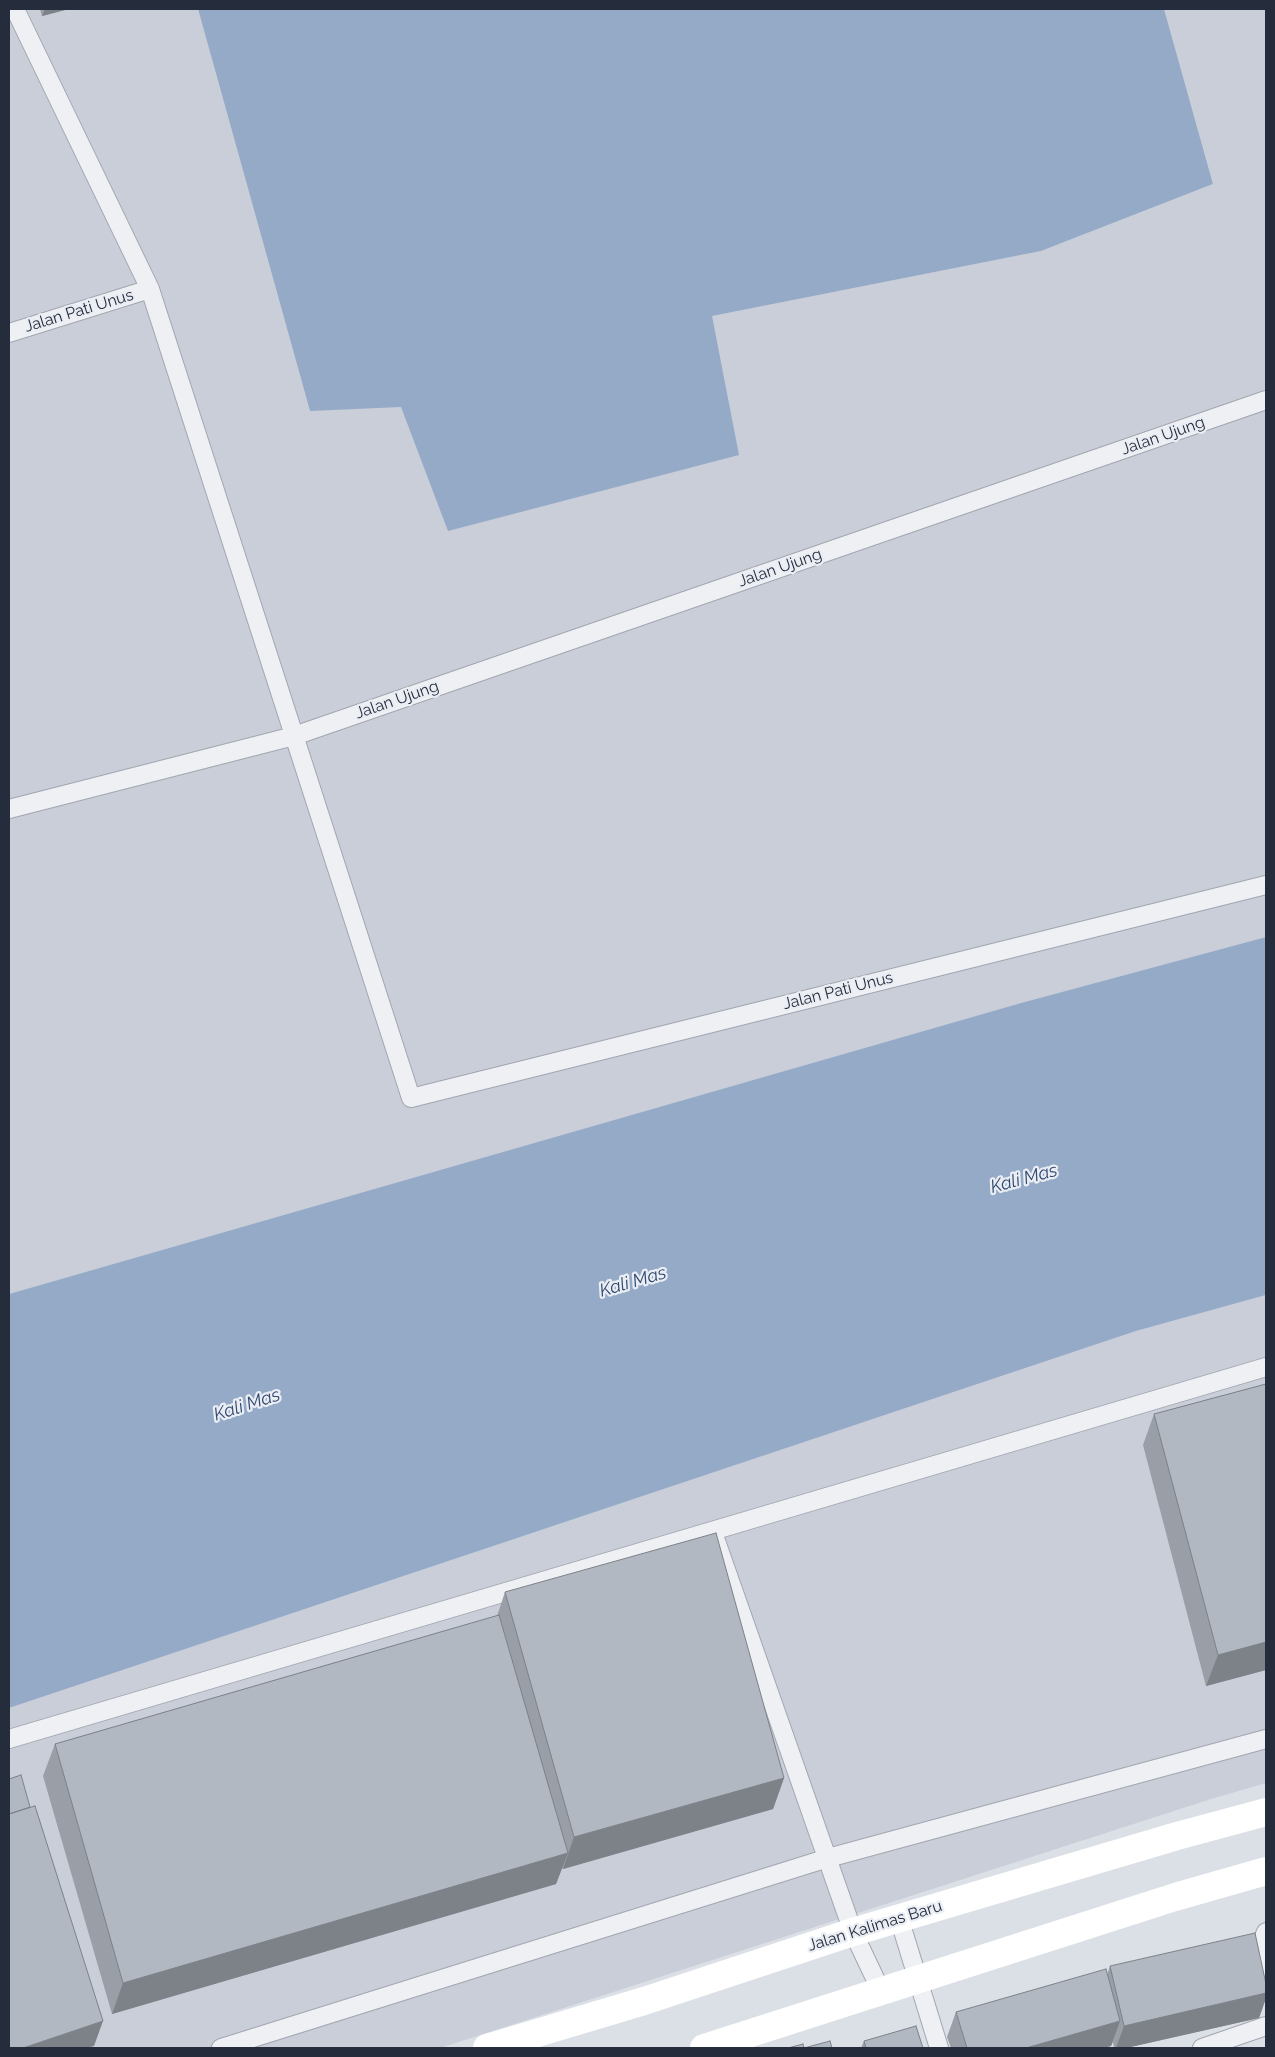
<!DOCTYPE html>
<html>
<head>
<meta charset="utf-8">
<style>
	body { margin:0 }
	#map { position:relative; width:1275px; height:2057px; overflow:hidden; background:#dbdfe6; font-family:Raleway,sans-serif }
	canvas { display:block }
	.frame { position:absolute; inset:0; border:10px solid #252c3c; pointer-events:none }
</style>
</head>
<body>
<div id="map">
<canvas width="1275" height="2057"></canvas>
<div class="frame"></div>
</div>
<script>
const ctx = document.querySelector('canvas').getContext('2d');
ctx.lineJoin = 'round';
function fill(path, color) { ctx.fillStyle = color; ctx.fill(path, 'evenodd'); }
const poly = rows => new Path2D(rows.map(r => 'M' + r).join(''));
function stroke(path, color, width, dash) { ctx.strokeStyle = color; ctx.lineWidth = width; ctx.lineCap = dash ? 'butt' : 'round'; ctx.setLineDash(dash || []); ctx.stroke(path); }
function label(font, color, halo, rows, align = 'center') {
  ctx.font = font + ' Raleway,sans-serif'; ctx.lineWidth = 4.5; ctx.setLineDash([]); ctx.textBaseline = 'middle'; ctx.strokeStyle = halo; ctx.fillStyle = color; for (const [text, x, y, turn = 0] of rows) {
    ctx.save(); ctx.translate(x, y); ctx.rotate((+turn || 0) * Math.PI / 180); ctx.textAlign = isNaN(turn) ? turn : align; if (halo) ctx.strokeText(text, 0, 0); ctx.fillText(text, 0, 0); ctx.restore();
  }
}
fill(poly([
	[9,9,198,9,310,411,711,316,1041,251,1213,184,1164,9,1266,9,1266,937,1021,1003,9,1294],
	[1266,1295,1266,1783,1211,1799,440,2048,9,2048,9,1708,1136,1331]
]), '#c9ced8');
fill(poly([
	[198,9,1164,9,1213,184,1041,251,712,316,739,455,448,531,401,407,310,411],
	[1266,937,1266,1295,1136,1331,9,1708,9,1294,1021,1003]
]), '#95aac7');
const lane = poly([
	[15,9,150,289,411,1098,1266,885],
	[9,333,150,289],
	[9,809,294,736,1266,400],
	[716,1541,853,1932,881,1991],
	[9,1739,1266,1367],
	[899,1918,939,2048],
	[1266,1932,1257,1953,1266,1980],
	[221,2048,828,1858,1266,1739],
	[1202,2048,1266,2026]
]);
stroke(lane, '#a1a6b0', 20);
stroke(lane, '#eef0f4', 18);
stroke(poly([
	[487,2048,644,2001,853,1932,1177,1836,1266,1812],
	[704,2048,1175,1897,1266,1871]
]), '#fff', 28);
fill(poly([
	[40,9,69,9,42,16],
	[1266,1384,1266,1670,1206,1686,1143,1445,1154,1414],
	[505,1592,784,1778,773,1809,563,1869,562,1868,556,1884,112,2014,43,1776,55,1744,497,1616],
	[1110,1966,1266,1984,1266,1998,1259,2018,1126,2048,1114,2048,1113,2042,1111,2046,1103,2048,951,2048,947,2037,956,2012,1107,1975],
	[864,2041,923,2048,861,2048]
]), '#999ea7');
fill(poly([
	[45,9,69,9,42,16],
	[1266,1642,1266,1670,1206,1686,1218,1655],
	[784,1778,773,1809,563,1869,574,1837],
	[568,1853,556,1884,112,2014,123,1983],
	[1266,1993,1266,1998,1259,2018,1126,2048,1116,2048,1124,2026],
	[103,2021,94,2046,87,2048,23,2048],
	[1120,2021,1111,2046,1103,2048,1026,2048]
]), '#7d8188');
const building = poly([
	[1266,1384,1266,1642,1218,1655,1154,1414,1266,1384],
	[716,1533,784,1778,574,1837,505,1592,716,1533],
	[499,1615,568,1853,123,1983,55,1744,499,1615],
	[21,1775,30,1807,9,1814,9,1779,21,1775],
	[35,1806,103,2021,23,2048,9,2048,9,1814,35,1806],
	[1255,1933,1266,1984,1266,1993,1124,2026,1110,1966,1255,1933],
	[1106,1969,1120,2021,1026,2048,967,2048,956,2012,1106,1969],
	[916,2026,923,2048,866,2048,864,2041,916,2026],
	[830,2041,832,2048,804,2048,830,2041],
	[803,2044,804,2048,788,2048,803,2044]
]);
fill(building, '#b2b8c2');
stroke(building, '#7d8188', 1);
label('16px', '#252c3c', '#eaeef4', [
	["Jalan Pati Unus",79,311,-17],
	["Jalan Ujung",1163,436,-19],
	["Jalan Ujung",780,568,-19],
	["Jalan Ujung",397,700,-19],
	["Jalan Pati Unus",838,991,-14],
	["Jalan Kalimas Baru",875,1926,-17]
]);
label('italic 18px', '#30496f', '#eaeef4', [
	["Kali Mas",1024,1179,-15],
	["Kali Mas",633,1282,-16],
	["Kali Mas",247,1405,-18]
]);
</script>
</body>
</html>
